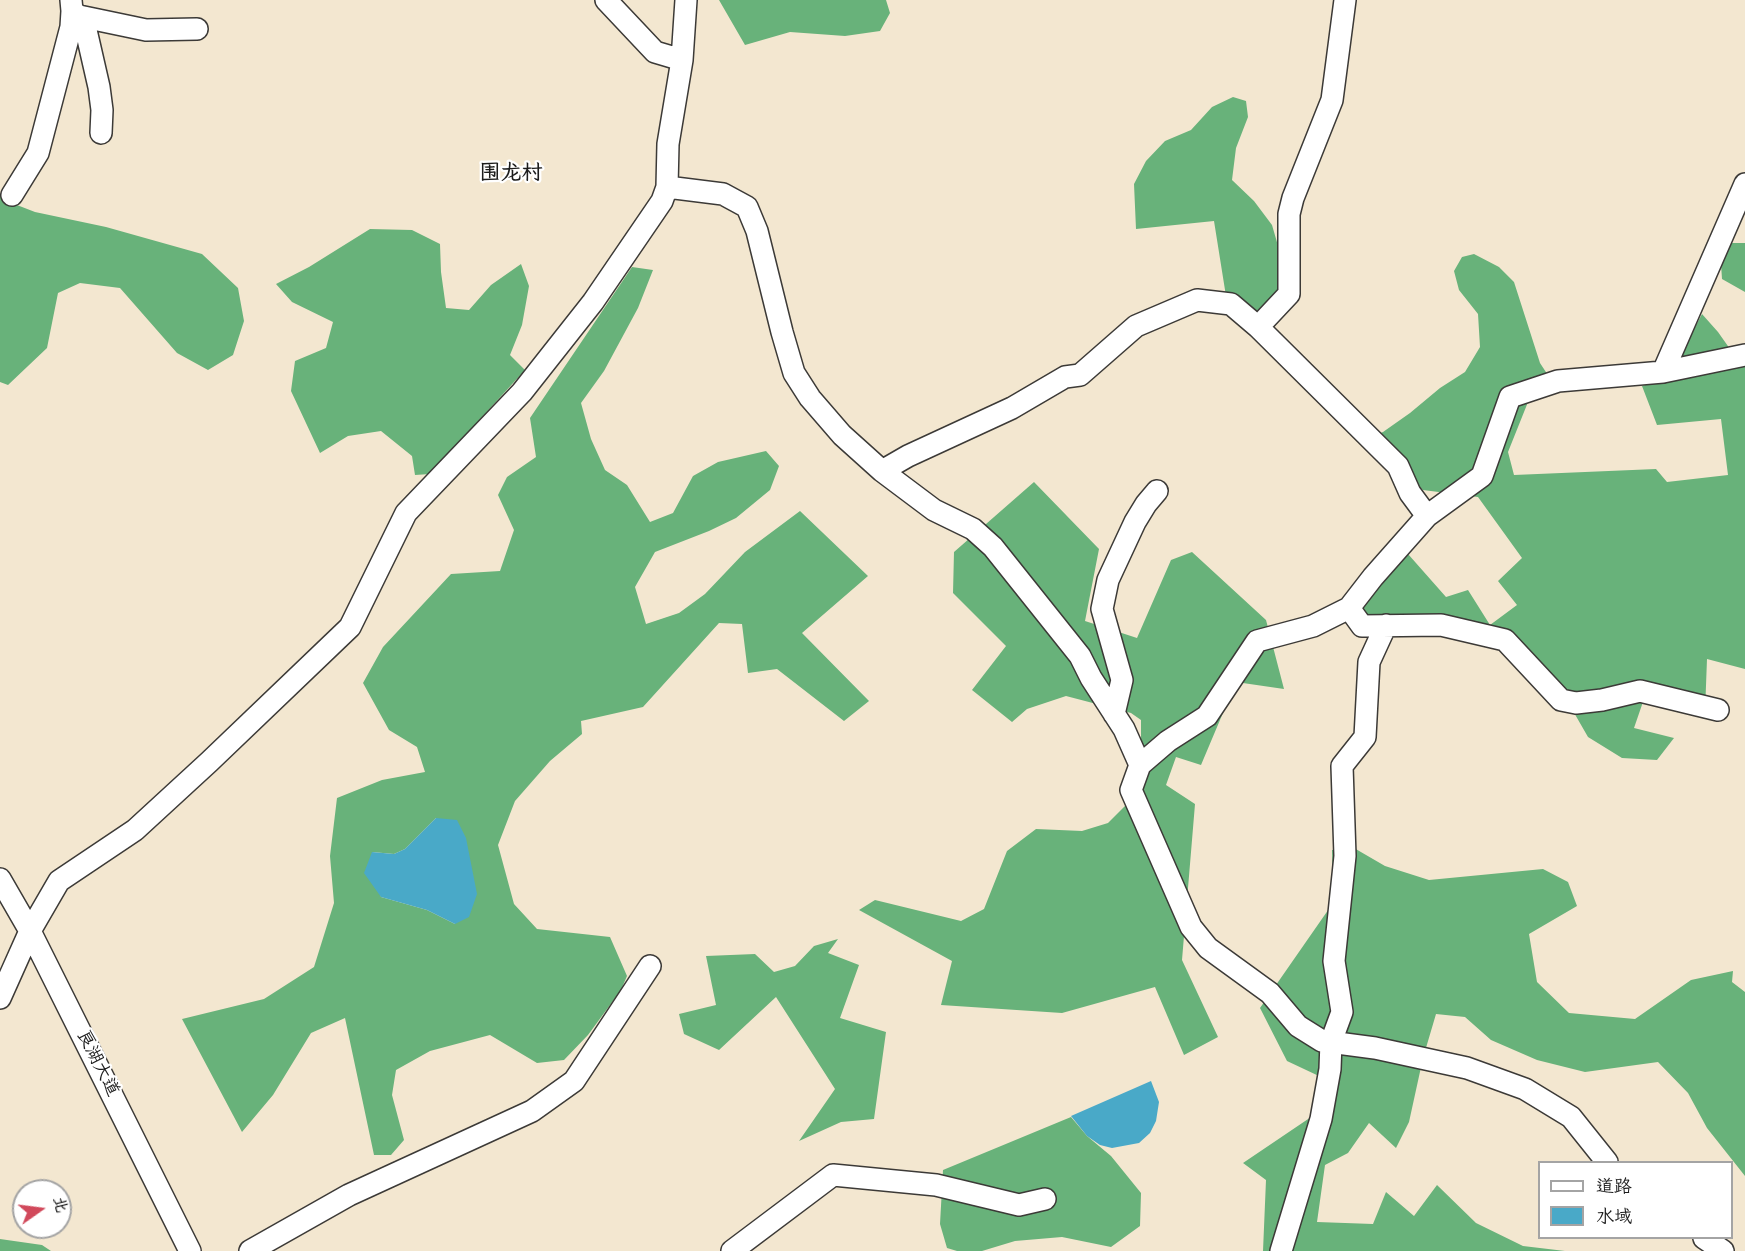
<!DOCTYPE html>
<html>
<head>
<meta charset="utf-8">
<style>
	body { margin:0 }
	#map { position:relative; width:1745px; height:1251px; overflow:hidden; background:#f3e7d0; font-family:"Gochi Hand","LXGW WenKai TC",sans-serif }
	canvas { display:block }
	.legend { position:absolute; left:1538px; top:1161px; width:195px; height:78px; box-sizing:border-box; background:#fff; border:2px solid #a4a4a4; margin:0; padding:8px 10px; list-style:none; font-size:18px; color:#1c1c1c }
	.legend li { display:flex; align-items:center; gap:12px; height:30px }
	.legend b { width:30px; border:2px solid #a4a4a4 }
	.north { position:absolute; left:12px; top:1179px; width:60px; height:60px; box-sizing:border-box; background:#fff; border:2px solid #a4a4a4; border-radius:50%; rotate:76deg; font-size:16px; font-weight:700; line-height:24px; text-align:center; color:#1c1c1c }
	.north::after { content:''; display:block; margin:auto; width:21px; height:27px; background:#d1495b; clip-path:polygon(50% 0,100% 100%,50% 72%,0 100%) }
</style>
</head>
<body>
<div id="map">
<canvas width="1745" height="1251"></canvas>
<ul class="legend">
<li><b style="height:8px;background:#fff"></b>道路</li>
<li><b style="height:16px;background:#49a9c8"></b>水域</li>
</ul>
<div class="north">北</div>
</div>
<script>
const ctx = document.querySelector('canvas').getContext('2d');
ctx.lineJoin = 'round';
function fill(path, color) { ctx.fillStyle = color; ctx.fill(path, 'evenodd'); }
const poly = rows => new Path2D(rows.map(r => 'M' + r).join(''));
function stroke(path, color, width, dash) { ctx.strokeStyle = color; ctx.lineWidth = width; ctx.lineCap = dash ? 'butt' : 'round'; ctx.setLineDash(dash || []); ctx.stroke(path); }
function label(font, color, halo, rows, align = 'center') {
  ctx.font = font + ' "Gochi Hand","LXGW WenKai TC",sans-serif'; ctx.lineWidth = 4.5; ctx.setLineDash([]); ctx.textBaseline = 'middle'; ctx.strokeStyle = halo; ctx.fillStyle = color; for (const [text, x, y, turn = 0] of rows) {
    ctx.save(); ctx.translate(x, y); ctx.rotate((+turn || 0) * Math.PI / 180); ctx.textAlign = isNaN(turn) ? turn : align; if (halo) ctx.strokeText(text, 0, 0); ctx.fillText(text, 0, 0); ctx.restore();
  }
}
fill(poly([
	[719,0,886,0,890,13,880,31,845,36,790,32,745,45],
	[1233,97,1246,101,1248,117,1236,148,1232,180,1254,201,1272,225,1283,263,1277,294,1249,333,1229,315,1214,221,1136,229,1134,184,1146,161,1165,141,1191,130,1212,107],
	[0,194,4,200,35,212,106,227,202,254,238,288,244,321,233,355,208,370,177,353,120,288,80,283,58,293,47,348,8,385,0,382],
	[370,229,412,230,440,244,441,272,446,308,469,310,491,285,521,264,529,286,522,325,510,355,525,370,430,474,415,475,412,456,381,431,348,436,320,453,291,391,295,361,326,348,333,322,292,302,276,284,309,267],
	[1729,243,1745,243,1745,292,1722,279,1721,264],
	[1474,254,1499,267,1514,282,1540,363,1559,392,1528,402,1508,452,1514,475,1656,469,1667,482,1728,475,1721,419,1657,425,1642,386,1668,378,1702,314,1718,332,1730,349,1745,347,1745,669,1707,659,1705,712,1645,696,1634,728,1674,738,1657,760,1622,758,1588,737,1569,704,1541,670,1462,624,1420,637,1356,631,1341,605,1393,537,1446,597,1468,590,1490,625,1517,605,1498,581,1522,558,1478,497,1423,490,1366,439,1383,432,1410,413,1440,388,1465,372,1480,347,1478,314,1459,290,1454,271,1462,257],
	[632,267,653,270,638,308,604,371,581,403,591,439,605,470,627,485,650,522,673,513,693,476,718,462,766,451,779,466,770,490,736,518,709,531,655,552,635,587,646,624,679,613,705,594,745,552,800,511,868,576,802,633,869,701,844,721,777,669,748,673,742,624,719,623,643,707,581,721,582,734,550,761,515,801,498,845,514,904,537,929,610,937,627,976,621,990,588,1035,564,1060,537,1063,490,1035,430,1051,396,1070,392,1095,404,1140,391,1155,374,1155,345,1018,311,1033,273,1095,242,1132,182,1019,264,999,314,967,334,903,330,856,337,798,382,780,425,772,417,747,389,730,363,683,383,647,451,574,500,571,514,530,498,495,507,477,536,457,530,418],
	[436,818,455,924,427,910,381,897,372,852,394,854,405,849],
	[1034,482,1099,549,1085,621,1137,638,1171,560,1192,552,1266,620,1284,689,1236,682,1201,765,1176,757,1166,785,1195,804,1182,960,1218,1037,1184,1055,1155,987,1062,1013,941,1005,952,961,859,910,875,900,961,921,984,909,1007,851,1036,829,1082,831,1108,823,1141,790,1141,720,1131,713,1066,696,1027,709,1012,722,972,690,1006,646,953,593,954,552],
	[1354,848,1385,866,1429,880,1543,869,1568,882,1577,906,1529,934,1537,982,1569,1013,1635,1019,1691,980,1733,971,1732,982,1745,992,1745,1176,1707,1128,1688,1093,1658,1062,1585,1072,1537,1060,1491,1040,1465,1017,1436,1014,1423,1058,1409,1122,1396,1148,1369,1123,1348,1153,1325,1165,1317,1222,1373,1224,1386,1192,1414,1216,1437,1185,1476,1223,1523,1246,1565,1251,1263,1251,1266,1180,1243,1163,1317,1113,1321,1077,1287,1061,1260,1008,1333,903,1332,850],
	[838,939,828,953,859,965,840,1018,886,1032,874,1119,841,1122,799,1141,835,1089,776,997,719,1050,684,1034,679,1014,716,1005,706,956,755,954,774,972,795,966,814,946],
	[1071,1117,1087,1136,1111,1156,1141,1193,1140,1226,1111,1247,1062,1237,1015,1241,982,1251,957,1251,947,1248,940,1224,943,1170],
	[0,1239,42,1245,51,1251,0,1251]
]), '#68b27a');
fill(poly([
	[436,818,457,820,466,838,477,894,469,917,455,924,427,910,381,897,364,873,372,852,394,854,405,849],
	[1151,1081,1159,1102,1156,1121,1150,1133,1139,1143,1112,1148,1100,1145,1087,1136,1071,1116]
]), '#49a9c8');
const minor = poly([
	[71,0,72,11,79,16,146,30,197,29],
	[606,0,655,52,682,60],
	[83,17,99,87,102,110,101,133],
	[667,187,723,194,747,207,757,231,782,332,794,373,810,398,842,435,882,471],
	[12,195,38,153,71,27,72,11],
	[1258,327,1289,294,1289,214,1293,198,1332,100,1345,0],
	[1663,372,1745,184],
	[1349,608,1362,626,1441,625,1505,640,1561,700,1576,703,1602,700,1640,691,1718,710],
	[1114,714,1122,680,1102,609,1108,580,1135,522,1146,504,1157,491],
	[1140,765,1124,729,1091,678,1080,656,993,547,973,529,934,510,882,471,908,456,1012,408,1065,377,1080,375,1136,326,1197,300,1231,304,1258,327,1398,466,1410,493,1427,516],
	[0,879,30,931,190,1251],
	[0,998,30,931,59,881,135,830,209,762,350,627,406,513,522,392,593,302,662,201,667,187,668,144,682,60,686,0],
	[1607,1162,1571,1117,1525,1089,1467,1068,1375,1048,1322,1041,1298,1026,1270,993,1208,948,1191,927,1131,790,1140,765,1168,741,1207,716,1257,641,1313,626,1349,608,1373,577,1427,516,1482,476,1510,397,1558,381,1663,372,1745,355],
	[1704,1238,1723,1251],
	[250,1251,349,1195,532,1111,574,1081,650,966],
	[732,1251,833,1175,936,1185,1019,1205,1045,1199],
	[1281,1251,1321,1119,1330,1069,1331,1042,1342,1012,1334,961,1345,856,1342,766,1365,737,1369,662,1386,625]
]);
stroke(minor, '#3c3a37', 24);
stroke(minor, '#fff', 21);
label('18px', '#1c1c1c', '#fff', [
	["良湖大道",96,1064,63]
]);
label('bold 21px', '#1c1c1c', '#fff', [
	["围龙村",511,176]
]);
</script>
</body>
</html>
